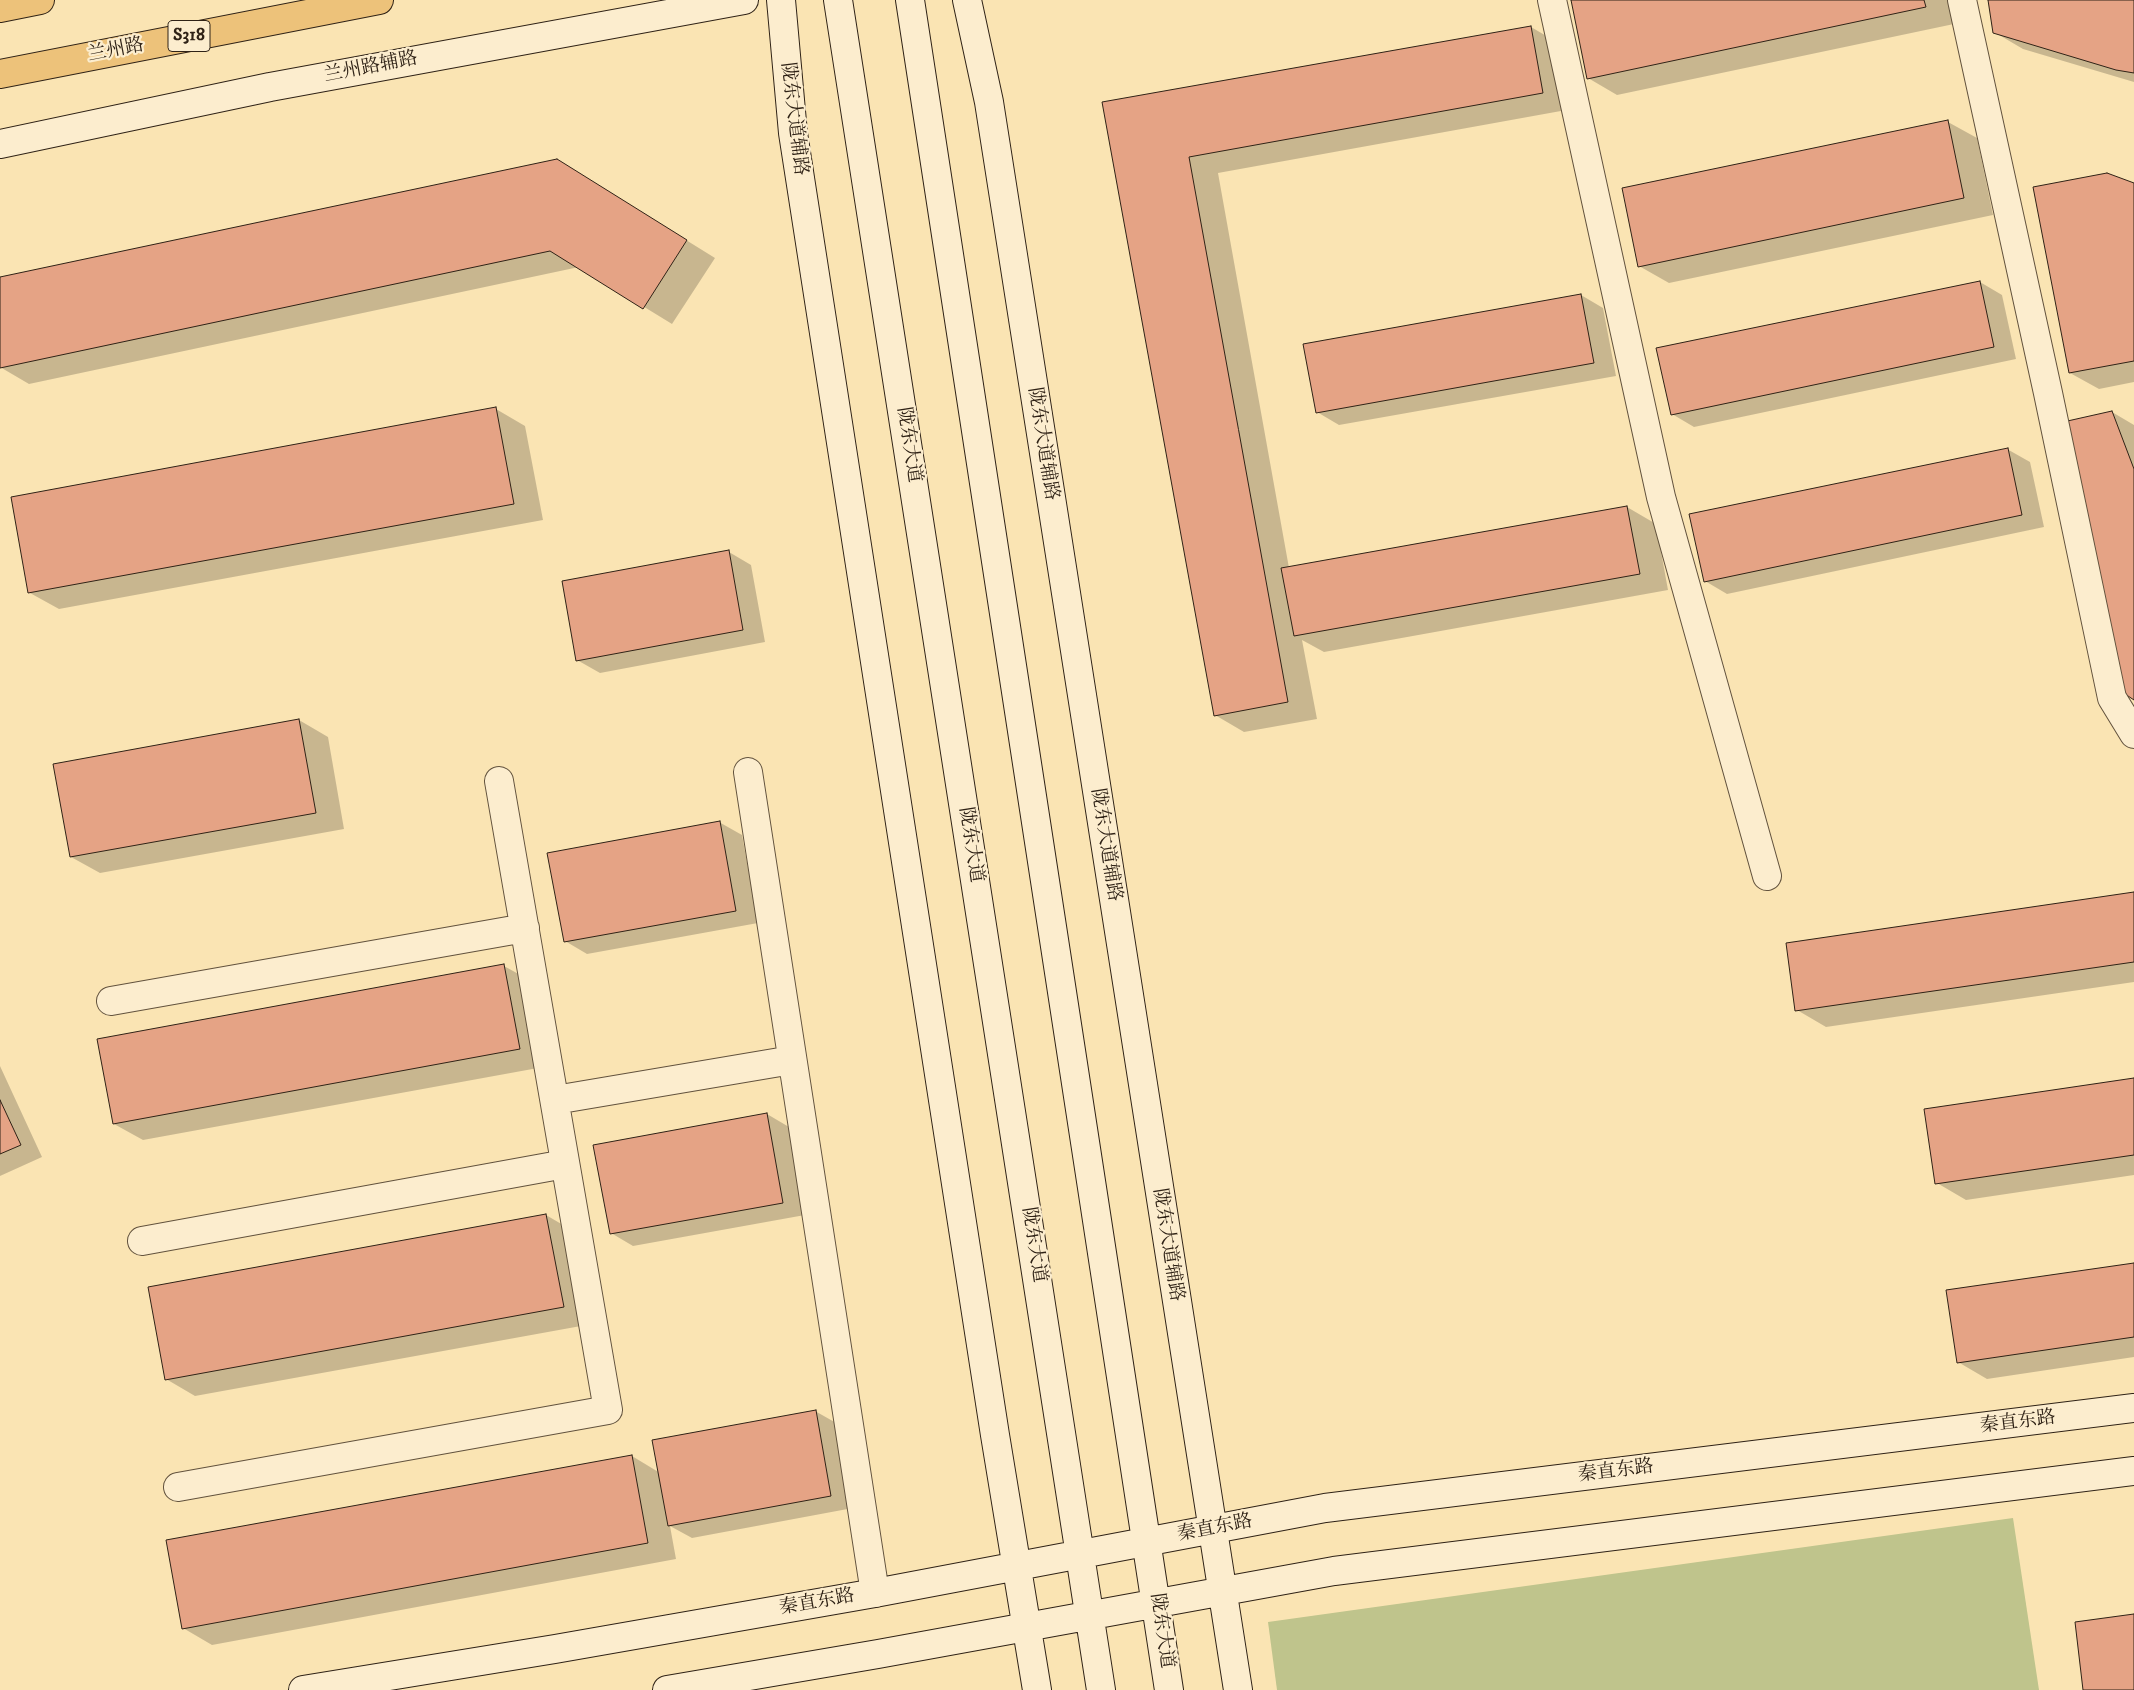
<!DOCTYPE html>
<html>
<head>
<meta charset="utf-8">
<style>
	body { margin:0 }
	canvas { display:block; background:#fae4b3 }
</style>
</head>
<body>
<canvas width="2134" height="1690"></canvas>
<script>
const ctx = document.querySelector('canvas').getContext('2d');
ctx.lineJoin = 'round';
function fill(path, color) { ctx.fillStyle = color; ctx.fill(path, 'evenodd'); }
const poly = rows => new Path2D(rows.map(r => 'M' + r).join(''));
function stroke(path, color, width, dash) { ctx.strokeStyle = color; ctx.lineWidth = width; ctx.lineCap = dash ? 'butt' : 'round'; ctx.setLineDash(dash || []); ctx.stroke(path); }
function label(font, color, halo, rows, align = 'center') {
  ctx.font = font + ' "IM FELL DW Pica","Noto Serif SC",serif'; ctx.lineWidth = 4.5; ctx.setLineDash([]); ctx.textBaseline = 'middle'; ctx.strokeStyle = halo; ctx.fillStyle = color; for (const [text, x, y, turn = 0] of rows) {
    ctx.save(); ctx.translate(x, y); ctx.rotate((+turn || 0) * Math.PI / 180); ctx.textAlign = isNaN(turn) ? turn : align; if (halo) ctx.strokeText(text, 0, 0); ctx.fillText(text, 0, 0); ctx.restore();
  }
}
fill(poly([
	[2013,1518,2039,1690,1277,1690,1268,1622]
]), '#bfc48c');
fill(poly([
	[1572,0,1949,0,1954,24,1617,95,1588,78],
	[1989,0,2134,0,2134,82,2023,49,1994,32],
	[1531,27,1560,44,1572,109,1218,173,1289,568,1627,507,1656,524,1668,590,1324,652,1302,640,1317,719,1244,732,1215,715,1104,104],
	[1948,122,1977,138,1993,215,1669,283,1639,266],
	[557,160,715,258,672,324,579,267,29,384,0,367,0,278],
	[2134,184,2134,382,2099,389,2070,373],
	[1980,282,2002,295,2016,359,1694,427,1672,414],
	[1581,295,1603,308,1616,376,1339,425,1317,412],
	[496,409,525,426,543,520,59,609,30,593],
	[2112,412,2134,425,2134,699],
	[2007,449,2030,462,2044,527,1727,594,1705,581],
	[729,552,751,565,765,642,600,673,577,660],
	[299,720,328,737,344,829,100,873,71,857],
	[719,822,742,835,758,923,587,954,565,941],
	[2134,894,2134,982,1826,1027,1797,1010],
	[504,966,533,982,549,1066,143,1140,114,1124],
	[0,1066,42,1157,0,1176],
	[2134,1080,2134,1175,1966,1200,1937,1183],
	[767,1114,789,1127,805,1215,633,1246,611,1233],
	[546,1215,575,1232,592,1324,195,1396,166,1379],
	[2134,1264,2134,1357,1987,1379,1958,1362],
	[815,1411,838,1424,853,1508,692,1538,670,1526,676,1559,212,1645,183,1628,632,1456,660,1473]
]), '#0003');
const building = poly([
	[1571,0,1924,0,1926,7,1587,79,1571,0],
	[1988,0,2134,0,2134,73,2116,70,1993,33,1988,0],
	[1531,26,1543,93,1189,157,1288,702,1214,716,1102,102,1531,26],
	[1948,120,1964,198,1638,267,1622,188,1948,120],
	[557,159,687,240,643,309,550,251,0,368,0,277,557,159],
	[2107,173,2134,183,2134,361,2069,373,2033,187,2107,173],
	[1980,281,1994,347,1671,415,1656,348,1980,281],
	[1581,294,1594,363,1316,413,1303,344,1581,294],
	[496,407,514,504,28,593,11,497,496,407],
	[2112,411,2134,469,2134,700,2125,694,2063,422,2112,411],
	[2008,448,2022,515,1704,582,1689,514,2008,448],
	[1627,506,1640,574,1294,636,1281,568,1627,506],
	[729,550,743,630,576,661,562,581,729,550],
	[299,719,316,813,70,857,53,764,299,719],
	[720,821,736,911,564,942,547,853,720,821],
	[2134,892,2134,962,1795,1011,1786,943,2134,892],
	[504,964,520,1049,113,1124,97,1039,504,964],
	[2134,1078,2134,1155,1935,1184,1924,1109,2134,1078],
	[0,1100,21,1145,0,1154,0,1100],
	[767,1113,783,1203,610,1234,593,1145,767,1113],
	[546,1214,564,1307,165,1380,148,1287,546,1214],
	[2134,1263,2134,1337,1957,1363,1946,1290,2134,1263],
	[816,1410,831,1496,668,1526,652,1440,816,1410],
	[632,1455,648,1543,182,1629,166,1540,632,1455],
	[2134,1614,2134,1690,2083,1690,2075,1622,2134,1614]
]);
fill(building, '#e5a385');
stroke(building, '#2f2216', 1);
const street = poly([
	[1552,0,1661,497,1767,876],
	[1962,0,2048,393,2112,698,2134,734],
	[748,772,875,1593],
	[111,1001,525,928],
	[555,1100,792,1060],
	[142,1241,565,1164],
	[178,1487,608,1410,499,781]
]);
const secondary = poly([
	[781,0,793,133,995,1435,1037,1690],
	[838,0,1101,1690],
	[910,0,1169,1690],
	[967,0,989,102,1238,1690],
	[0,144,270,87,744,0],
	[303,1690,555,1649,875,1593,1325,1508,2134,1408],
	[667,1690,878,1654,1334,1571,2134,1471]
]);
const primary = poly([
	[0,8,40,0],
	[0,74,379,0]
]);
stroke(street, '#62523d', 30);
stroke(secondary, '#2f2216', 30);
stroke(primary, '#2f2216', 30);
stroke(street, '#fcedce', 28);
stroke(secondary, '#fcedce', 28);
stroke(primary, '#edc27a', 28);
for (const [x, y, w] of [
	[189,36,42]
]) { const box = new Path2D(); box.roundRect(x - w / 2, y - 15.5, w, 31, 4); ctx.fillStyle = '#fcedce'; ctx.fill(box); stroke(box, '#2f2216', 1); }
label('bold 18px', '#2f2216', null, [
	["S318",189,36]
]);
label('19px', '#2f2216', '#fcedce', [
	["兰州路",116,51,-11],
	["兰州路辅路",371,68,-11],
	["陇东大道辅路",793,119,83],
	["陇东大道辅路",1042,444,81],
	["陇东大道",908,445,81],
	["陇东大道",970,845,81],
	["陇东大道辅路",1105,845,81],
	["陇东大道",1033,1245,81],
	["陇东大道辅路",1167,1245,81],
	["秦直东路",2018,1423,-7],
	["秦直东路",1616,1472,-7],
	["秦直东路",1215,1529,-11],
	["秦直东路",817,1603,-10],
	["陇东大道",1161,1631,82]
]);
</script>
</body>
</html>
